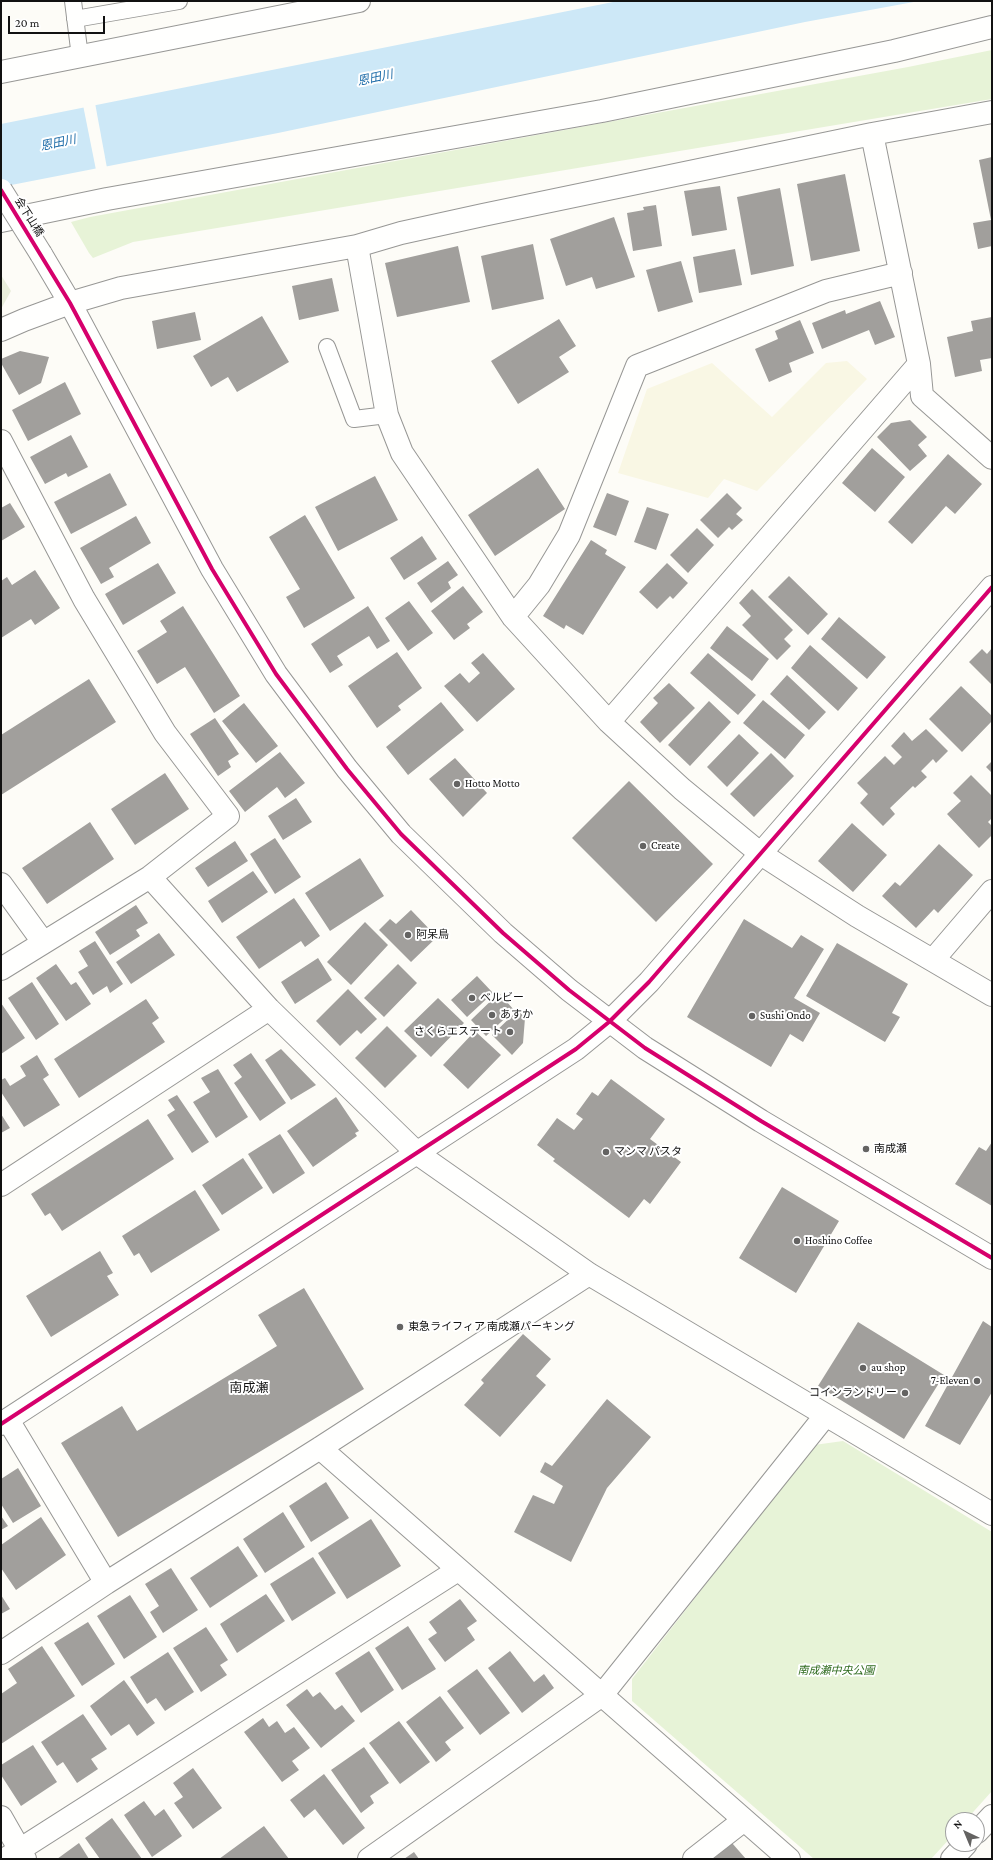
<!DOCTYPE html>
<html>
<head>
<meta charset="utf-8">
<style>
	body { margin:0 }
	#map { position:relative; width:993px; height:1860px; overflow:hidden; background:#fdfcf7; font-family:"Crimson Pro",serif }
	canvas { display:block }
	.frame { position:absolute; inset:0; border:2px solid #111; pointer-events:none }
	.north { position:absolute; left:945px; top:1812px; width:40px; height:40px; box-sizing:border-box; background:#fff; border:1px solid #a0a0a0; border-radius:50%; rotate:316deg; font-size:11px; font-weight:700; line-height:16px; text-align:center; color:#111 }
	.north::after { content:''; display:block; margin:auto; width:14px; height:18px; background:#646362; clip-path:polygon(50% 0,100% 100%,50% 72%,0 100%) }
	.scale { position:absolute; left:8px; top:16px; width:97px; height:18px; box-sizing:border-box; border:2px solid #111; border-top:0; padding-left:5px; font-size:12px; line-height:14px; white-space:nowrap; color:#111; -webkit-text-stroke:3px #fff; paint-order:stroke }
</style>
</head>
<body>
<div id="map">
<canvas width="993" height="1860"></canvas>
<div class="frame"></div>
<div class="north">N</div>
<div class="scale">20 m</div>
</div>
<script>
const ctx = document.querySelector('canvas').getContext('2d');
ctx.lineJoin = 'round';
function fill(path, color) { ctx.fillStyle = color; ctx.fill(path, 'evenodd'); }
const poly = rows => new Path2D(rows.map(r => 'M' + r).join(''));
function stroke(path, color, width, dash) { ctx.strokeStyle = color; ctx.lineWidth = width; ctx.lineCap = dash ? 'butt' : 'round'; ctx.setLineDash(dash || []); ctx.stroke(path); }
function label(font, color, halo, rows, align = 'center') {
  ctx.font = font + ' "Crimson Pro","Noto Sans JP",serif'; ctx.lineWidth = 4; ctx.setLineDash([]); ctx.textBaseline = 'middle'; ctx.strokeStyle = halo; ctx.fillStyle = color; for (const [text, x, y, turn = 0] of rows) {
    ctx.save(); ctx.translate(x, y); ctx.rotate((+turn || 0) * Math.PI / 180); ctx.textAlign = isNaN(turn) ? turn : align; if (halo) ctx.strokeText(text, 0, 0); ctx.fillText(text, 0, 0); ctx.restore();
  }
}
fill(poly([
	[847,361,867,379,757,491,724,479,708,498,618,473,647,389,712,363,772,417,826,363]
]), '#f9f7e4');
fill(poly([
	[992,50,992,99,133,242,93,258,89,253,71,222,90,217,908,67],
	[843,1441,992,1532,992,1791,966,1820,953,1820,953,1835,931,1859,814,1859,632,1701,632,1679,814,1445]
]), '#e7f3d7');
fill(poly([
	[1,275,11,291,1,309]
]), '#e9eedb');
fill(poly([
	[618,1,919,1,805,22,278,133,1,187,1,124]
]), '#cde8f7');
fill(poly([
	[95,103,107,168,96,170,83,105]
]), '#fdfcf7');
fill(poly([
	[992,157,992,246,978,249,973,223,991,220,979,160],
	[845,174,860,251,811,261,797,184],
	[720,186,727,230,692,236,684,191],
	[780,188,794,266,751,275,737,197],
	[656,205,662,246,633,251,627,213,644,210,643,207],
	[614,217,635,277,596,289,592,277,566,286,550,239],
	[533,244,544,299,492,310,481,256],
	[458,246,470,302,397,317,385,263],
	[735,249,742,285,699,293,693,257],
	[681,261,693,302,658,312,646,270],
	[332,278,339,311,299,320,292,286],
	[880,301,895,337,875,345,869,330,822,349,812,323,845,310,846,314],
	[195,312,201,340,157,349,152,321],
	[262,316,289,362,237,392,228,377,211,387,193,356],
	[992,317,992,358,980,360,982,371,955,377,947,337,973,331,971,321],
	[559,319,576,346,559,357,569,372,518,404,491,361],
	[800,320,814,353,789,363,792,372,769,382,755,349,778,339,775,331],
	[20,351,49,357,41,383,19,395,1,363,1,359],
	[65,382,81,414,28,441,12,410],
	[910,420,927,437,918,445,927,456,910,471,877,437,891,423],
	[71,435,88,467,68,477,66,473,45,484,30,457],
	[872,448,905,477,875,512,842,483],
	[948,454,982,484,955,514,946,506,912,544,888,522],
	[538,468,565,509,495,556,468,515],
	[110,473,127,505,71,534,54,502],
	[375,476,398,520,338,551,315,507],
	[607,493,629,501,616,536,593,527],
	[727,493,742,508,736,514,743,520,732,530,729,527,718,538,700,520],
	[10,503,25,527,1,541,1,508],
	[647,507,669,514,656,550,634,542],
	[305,515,355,598,304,628,286,597,300,589,269,537],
	[136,516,151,543,109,568,114,577,101,584,80,548],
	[697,528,714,545,688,573,670,555],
	[422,536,437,559,404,580,390,558],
	[591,540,607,550,605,554,626,567,583,635,566,625,564,629,543,616],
	[448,561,458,575,448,582,451,588,431,603,417,583],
	[158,563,176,593,123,625,105,594],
	[667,563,688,583,673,599,670,596,657,609,639,592],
	[35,570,60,608,35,625,31,619,1,638,1,581,7,577,12,585],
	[789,576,828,614,808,635,768,597],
	[463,586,483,612,467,624,470,628,454,640,431,611],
	[752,589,793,630,784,639,791,646,777,660,742,625,751,616,739,603],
	[409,601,433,633,408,651,385,618],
	[183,606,240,696,214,713,185,667,157,684,137,651,167,632,160,621],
	[368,606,390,641,377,649,369,636,337,656,343,665,330,673,311,644],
	[839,617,886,657,867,679,821,639],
	[727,626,769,659,752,681,710,648],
	[810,645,858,688,838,711,791,668],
	[992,648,992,685,969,662,982,649,987,654],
	[397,652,422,688,398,706,401,710,377,728,348,686],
	[483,653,515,689,477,722,444,686,460,673,469,683,480,673,471,663],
	[708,653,756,695,738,715,690,673],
	[787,675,826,712,809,730,770,694],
	[89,679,116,722,1,795,1,735],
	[669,683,695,708,660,743,640,722,658,703,653,698],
	[961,686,992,716,992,721,962,752,929,719],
	[763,700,805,735,785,759,743,723],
	[709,701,731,722,690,766,668,745],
	[441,702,464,730,408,775,386,747],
	[244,703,278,746,256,763,222,721],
	[215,718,239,754,228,761,231,767,218,776,190,734],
	[926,729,948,751,936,763,933,759,921,771,927,777,915,788,913,786,890,808,895,814,883,826,860,803,868,794,857,783,885,756,894,765,902,757,891,746,904,732,912,741],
	[739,734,759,753,727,787,707,767],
	[280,752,305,783,285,798,277,787,245,812,229,791],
	[771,753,794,776,754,817,730,794],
	[455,758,487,793,463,817,429,779],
	[992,761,992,773,986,767],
	[165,773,189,809,135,845,111,809],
	[971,775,992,796,992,818,988,822,992,826,992,835,979,848,947,814,961,801,953,793],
	[629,781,713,864,656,922,572,838],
	[296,798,312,822,283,840,268,816],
	[90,822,114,859,47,904,22,868],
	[852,823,887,855,853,892,818,861],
	[275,838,301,877,275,894,250,854],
	[235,841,248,861,208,887,195,868],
	[939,844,973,875,938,913,934,909,916,928,882,896,895,882,900,886],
	[360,858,384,896,330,931,305,893],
	[253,871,268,892,222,923,208,901],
	[294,898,320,936,305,947,301,941,259,969,236,937],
	[136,905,148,923,136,930,140,936,110,955,95,932],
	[411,910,437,937,411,962,379,930,390,919,396,924],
	[744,919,792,948,801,935,824,949,794,998,820,1013,803,1042,790,1034,771,1067,687,1017],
	[365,922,388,945,351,985,327,962],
	[159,933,175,955,131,984,116,962],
	[95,941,123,984,110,993,107,986,93,995,78,972,88,966,79,951],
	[837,943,908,984,892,1013,900,1017,885,1042,806,996],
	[318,958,332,980,295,1004,281,982],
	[56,964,71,985,76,982,91,1004,66,1021,36,978],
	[398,964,417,983,384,1017,364,998],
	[477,976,493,993,467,1017,451,1000],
	[32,982,59,1024,36,1040,8,998],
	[348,989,377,1019,361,1034,357,1030,340,1046,316,1021],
	[499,993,514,1010,486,1036,471,1020],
	[438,998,464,1023,431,1057,404,1031],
	[146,999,159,1018,152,1023,165,1042,79,1098,54,1059],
	[1,1003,25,1038,1,1054],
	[518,1010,525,1018,523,1043,512,1055,492,1035],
	[387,1026,417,1056,385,1088,355,1058],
	[475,1031,501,1055,468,1089,443,1065],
	[281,1049,316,1085,291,1100,265,1060],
	[251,1053,286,1103,260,1121,234,1083,242,1077,233,1065],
	[37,1055,49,1075,43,1079,60,1105,24,1127,1,1092,1,1080,5,1078,10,1086,26,1076,20,1066],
	[218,1069,248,1117,216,1138,193,1102,210,1092,201,1078],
	[611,1079,665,1119,650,1139,681,1162,650,1204,644,1199,629,1218,553,1161,555,1159,537,1145,557,1118,574,1130,583,1119,576,1114,592,1092,598,1096],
	[177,1095,209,1142,192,1153,167,1115,175,1110,168,1100],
	[336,1097,359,1131,355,1133,357,1136,313,1167,287,1131],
	[1,1114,10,1128,1,1133],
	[148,1119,174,1159,62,1231,50,1213,45,1216,31,1194],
	[280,1134,305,1173,273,1194,248,1154],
	[992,1142,992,1206,955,1184,979,1147,986,1151],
	[243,1158,263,1188,222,1215,202,1185],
	[782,1187,839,1221,796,1293,739,1258],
	[195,1190,220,1230,151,1273,139,1253,134,1256,122,1236],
	[100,1251,113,1273,107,1276,119,1295,51,1337,26,1296],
	[304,1288,364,1389,118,1537,61,1443,122,1406,137,1431,277,1346,258,1315],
	[983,1321,992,1327,992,1392,960,1445,925,1426],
	[858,1322,944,1375,904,1439,818,1386],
	[523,1334,551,1359,536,1376,546,1385,500,1437,464,1405,484,1383,481,1380],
	[607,1399,651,1437,607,1488,571,1562,514,1532,533,1495,554,1504,563,1486,540,1472,545,1462,552,1466],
	[18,1468,41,1506,13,1523,1,1504,1,1479],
	[326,1482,349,1518,311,1542,289,1506],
	[283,1512,305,1547,265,1573,243,1539],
	[1,1516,8,1526,1,1530],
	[41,1517,66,1555,16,1590,1,1568,1,1545],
	[371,1519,401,1566,347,1599,318,1553],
	[238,1546,258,1576,210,1608,190,1578],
	[313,1557,336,1593,292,1621,270,1584],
	[171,1568,198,1610,163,1633,150,1612,159,1606,145,1584],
	[266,1594,285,1621,237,1653,220,1624],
	[1,1595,10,1609,1,1614],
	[130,1595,157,1637,124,1659,97,1616],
	[460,1599,477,1621,467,1628,475,1640,445,1662,428,1639,437,1633,429,1622],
	[88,1622,115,1664,82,1686,54,1643],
	[408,1626,436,1669,402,1690,375,1648],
	[206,1627,228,1660,220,1665,227,1675,201,1692,173,1648],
	[42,1646,75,1696,1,1744,1,1694,17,1683,8,1669],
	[369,1651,394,1690,361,1713,335,1673],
	[510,1651,534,1682,544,1674,554,1688,522,1713,488,1668],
	[168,1652,194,1692,165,1711,156,1698,147,1704,130,1677],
	[477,1669,510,1713,480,1735,447,1691],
	[124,1680,155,1723,137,1736,129,1724,111,1736,90,1706],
	[307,1689,313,1697,320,1692,335,1710,342,1705,355,1721,321,1748,286,1705],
	[440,1696,464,1728,445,1742,451,1750,436,1762,406,1722],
	[83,1714,107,1749,91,1759,98,1769,77,1783,63,1762,57,1766,41,1742],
	[263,1718,269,1727,277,1721,285,1733,294,1727,310,1748,292,1761,299,1770,282,1782,244,1732],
	[399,1721,430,1762,400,1784,369,1743],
	[33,1745,57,1782,21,1806,1,1775,1,1765],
	[364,1747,389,1783,370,1796,374,1803,361,1813,331,1770],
	[193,1768,222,1808,193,1829,174,1803,183,1797,173,1783],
	[324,1774,365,1828,343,1845,315,1809,304,1818,290,1800],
	[144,1801,155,1816,164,1809,182,1836,152,1857,124,1815],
	[112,1818,142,1859,100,1859,85,1838],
	[264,1826,289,1859,219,1859],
	[79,1843,89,1859,57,1859],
	[732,1843,746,1859,713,1859],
	[414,1852,419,1859,404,1859]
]), '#a19f9c');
const service = poly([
	[73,1,80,57],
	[75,19,179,1],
	[327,347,354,419,387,415]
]);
const minor = poly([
	[872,134,919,364,922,396,992,458],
	[1,221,107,199,602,111,894,51,992,27],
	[357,246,387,415,402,453,513,617,609,722,682,789,761,854,857,916,992,995],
	[1,330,24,320,70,303,121,288,357,246,401,233,483,215,872,134,992,112],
	[1,441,84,599,165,733,228,816,150,877,1,969],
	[513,617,539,585,569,535,637,366,826,291,901,273],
	[609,722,919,364],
	[150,877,269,1009,418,1154,589,1274,992,1514],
	[1,884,43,942],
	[933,960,992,891],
	[1,1185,269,1009],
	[8,1420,106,1583],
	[320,1448,789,1859],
	[1,1653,106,1583,320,1448,589,1274],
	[1,1817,25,1859],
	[977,1832,992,1816],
	[5,1859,458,1570],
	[369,1859,602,1695,825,1416],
	[694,1859,744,1820],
	[952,1859,966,1844]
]);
const tertiary = poly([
	[1,72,359,1],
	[41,254,70,303,212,569,276,674,347,769,401,834,503,933,569,990,645,1048,761,1121,992,1258],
	[1,1424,576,1049,609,1022,649,982,992,587]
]);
stroke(service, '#979795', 18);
stroke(minor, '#979795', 24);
stroke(tertiary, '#979795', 24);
stroke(service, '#fffffe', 16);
stroke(minor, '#fffffe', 22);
stroke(tertiary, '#fffffe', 22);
const tertiaryBridge = poly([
	[1,190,41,254]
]);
stroke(tertiaryBridge, '#979795', 24, []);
stroke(tertiaryBridge, '#fffffe', 22);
stroke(poly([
	[1,190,70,303,212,569,276,674,347,769,401,834,503,933,569,990,645,1048,761,1121,992,1258],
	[1,1424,576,1049,609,1022,649,982,992,587]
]), '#d6006c', 4);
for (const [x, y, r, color] of [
	[457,784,4,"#646362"],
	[643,846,4,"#646362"],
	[408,935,4,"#646362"],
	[472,998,4,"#646362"],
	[492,1015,4,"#646362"],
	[752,1016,4,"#646362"],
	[510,1032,4,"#646362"],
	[866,1149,4,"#646362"],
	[606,1152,4,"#646362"],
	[797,1241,4,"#646362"],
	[400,1327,4,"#646362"],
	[863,1368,4,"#646362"],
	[977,1381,4,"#646362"],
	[905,1393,4,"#646362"]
]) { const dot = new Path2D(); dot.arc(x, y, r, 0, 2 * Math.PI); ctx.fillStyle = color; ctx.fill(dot); stroke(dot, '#fff', 1.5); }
label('11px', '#111', '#fff', [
	["会下山橋",29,217,58]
]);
label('11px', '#111', '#fff', [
	["Hotto Motto",465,784],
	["Create",651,846],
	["阿呆鳥",416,935],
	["ベルビー",480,998],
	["あすか",500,1015],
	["Sushi Ondo",760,1016],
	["さくらエステート",502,1032,"right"],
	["南成瀬",874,1149],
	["マンマ パスタ",614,1152],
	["Hoshino Coffee",805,1241],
	["東急ライフィア 南成瀬パーキング",408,1327],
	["au shop",871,1368],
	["7-Eleven",969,1381,"right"],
	["コインランドリー",897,1393,"right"]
], 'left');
label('italic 11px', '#2f6b1f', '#fff', [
	["南成瀬中央公園",836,1671]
]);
label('italic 12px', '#1768a6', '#fff', [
	["恩田川",375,78,-12],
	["恩田川",58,143,-12]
]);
label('13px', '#111', '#fff', [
	["南成瀬",249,1388]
]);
</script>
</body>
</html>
